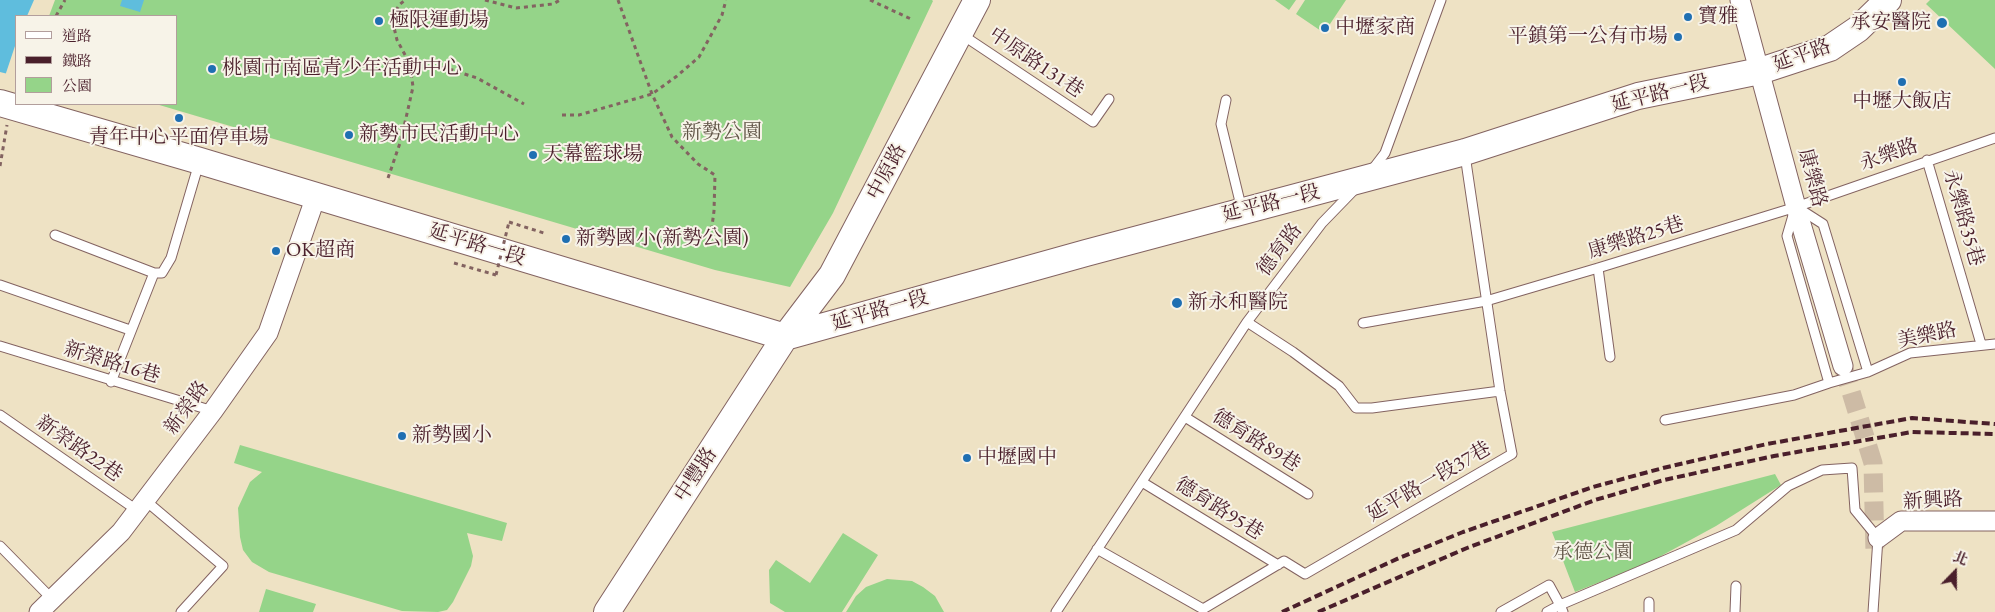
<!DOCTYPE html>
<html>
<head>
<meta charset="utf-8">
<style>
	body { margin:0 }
	#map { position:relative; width:1995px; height:612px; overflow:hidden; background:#eee2c4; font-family:"EB Garamond","Noto Serif TC",serif }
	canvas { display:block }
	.legend { position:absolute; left:15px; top:15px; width:162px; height:90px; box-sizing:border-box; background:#f7f3e8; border:1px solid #b29e9c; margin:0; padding:6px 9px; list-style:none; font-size:15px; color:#4a1f2b }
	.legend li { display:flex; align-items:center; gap:10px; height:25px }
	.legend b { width:25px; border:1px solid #b29e9c }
	.north { position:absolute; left:1930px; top:547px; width:50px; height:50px; -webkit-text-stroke:4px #f7f3e8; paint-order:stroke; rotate:22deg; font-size:14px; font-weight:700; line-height:20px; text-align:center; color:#4a1f2b }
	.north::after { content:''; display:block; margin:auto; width:18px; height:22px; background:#4a1f2b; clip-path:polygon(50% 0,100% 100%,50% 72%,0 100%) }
</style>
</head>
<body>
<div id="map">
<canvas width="1995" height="612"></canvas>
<ul class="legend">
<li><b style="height:6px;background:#fff"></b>道路</li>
<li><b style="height:6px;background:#4a1f2b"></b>鐵路</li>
<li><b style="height:14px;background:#95d489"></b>公園</li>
</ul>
<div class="north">北</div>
</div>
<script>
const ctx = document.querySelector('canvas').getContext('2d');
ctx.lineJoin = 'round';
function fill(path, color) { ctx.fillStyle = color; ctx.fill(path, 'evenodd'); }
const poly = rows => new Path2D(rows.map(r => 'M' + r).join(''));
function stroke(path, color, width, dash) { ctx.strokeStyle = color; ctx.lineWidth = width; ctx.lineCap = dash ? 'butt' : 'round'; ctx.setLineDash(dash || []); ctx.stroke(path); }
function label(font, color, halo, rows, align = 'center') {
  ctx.font = font + ' "EB Garamond","Noto Serif TC",serif'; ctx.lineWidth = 4; ctx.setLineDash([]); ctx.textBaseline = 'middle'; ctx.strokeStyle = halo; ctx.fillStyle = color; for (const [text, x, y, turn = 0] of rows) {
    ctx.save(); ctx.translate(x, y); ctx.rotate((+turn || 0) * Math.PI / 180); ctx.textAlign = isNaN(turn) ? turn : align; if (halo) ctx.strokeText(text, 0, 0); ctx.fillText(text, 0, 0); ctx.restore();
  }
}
fill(poly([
	[55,0,932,0,933,1,833,213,790,287,715,270,156,104,176,104,176,16,49,16],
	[1275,0,1296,0,1289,10],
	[1305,0,1346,0,1324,33,1296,14],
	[1930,0,1995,0,1995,69,1926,4],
	[240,445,507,523,502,541,467,533,473,556,471,566,453,602,447,610,438,612,402,611,269,572,252,562,243,550,240,537,238,508,250,482,262,472,234,463],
	[1775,474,1781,485,1716,526,1650,562,1575,592,1552,532],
	[843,533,878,555,842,612,785,612,770,603,769,570,776,560,810,583],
	[887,579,912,581,923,587,935,596,944,612,846,612,856,596,866,587],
	[266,589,316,604,313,612,259,612]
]), '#95d489');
fill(poly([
	[0,0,34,0,27,16,16,16,16,43,0,91],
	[122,0,144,0,140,12,120,6]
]), '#5fbddd');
fill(poly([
	[0,72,8,74,2,92,0,94]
]), '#eee2c4');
stroke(poly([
	[1843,366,1873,463,1875,553]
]), '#cdbba5', 19, [19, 9]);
const lane = poly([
	[961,34,1093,122,1109,99],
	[1226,100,1221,124,1242,210],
	[1927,160,1981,344],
	[1372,170,1385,153,1441,0],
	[1798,208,1823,224,1868,372],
	[1794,212,1787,236,1829,383,1868,372,1910,353,1995,344],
	[55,235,154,273],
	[1598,268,1610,357],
	[0,285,130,330],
	[1247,322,1293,352,1339,386,1356,408,1372,408,1500,391],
	[1363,323,1486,301,1598,268,1796,207,1995,138],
	[0,346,213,411],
	[111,382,154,273,162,273,171,258,199,163],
	[0,415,138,511],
	[1185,417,1308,494],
	[1665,420,1794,395,1829,383],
	[1142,482,1278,565],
	[146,501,223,566,181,612],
	[0,546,52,599],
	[1097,549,1203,609,1284,561,1305,574,1512,454,1500,391,1465,155],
	[1056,612,1247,322,1322,223,1355,189],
	[1501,612,1549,585,1560,605,1547,612],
	[1563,612,1560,605,1736,530,1788,486,1822,470,1852,468,1855,510,1878,538,1873,612],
	[1649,612,1649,602],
	[1735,612,1736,586]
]);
const street = poly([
	[1740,0,1796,207,1843,366],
	[1878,538,1901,521,1995,521],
	[39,612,121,532,213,411,268,333,316,196]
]);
const secondary = poly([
	[0,103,200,161,785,337,1086,253,1465,152,1638,96,1760,71,1830,48,1858,29,1888,0],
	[607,612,785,337,832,275,977,0]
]);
stroke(lane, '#836361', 11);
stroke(street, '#836361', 21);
stroke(secondary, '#836361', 28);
stroke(poly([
	[485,0,516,8,553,4,560,0],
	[618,0,652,94,672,137,698,164,715,175,714,211,709,249],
	[870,0,911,19],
	[56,16,65,0],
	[410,64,419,67,446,68,477,78,524,104],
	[562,115,579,115,652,94,677,76,699,57,722,15,726,0],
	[0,166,7,125],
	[388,178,401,140,413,87,410,64,397,40,392,19,399,5,405,0],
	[509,222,547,234],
	[454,263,496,275]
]), '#836361', 3, [4, 4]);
stroke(lane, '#fff', 9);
stroke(street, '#fff', 19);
stroke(secondary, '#fff', 26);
stroke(poly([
	[1282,612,1399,558,1463,532,1593,487,1663,468,1767,444,1912,418,1995,424],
	[1318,612,1467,548,1595,500,1664,480,1774,456,1912,432,1995,434]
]), '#4a1f2b', 4, [8, 4]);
stroke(poly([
	[496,275,509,222]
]), '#836361', 3, [4, 4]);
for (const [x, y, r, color] of [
	[1688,17,5,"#1f6fb2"],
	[379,21,5,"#1f6fb2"],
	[1942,23,6,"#1f6fb2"],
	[1325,28,5,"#1f6fb2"],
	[1678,37,5,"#1f6fb2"],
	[212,69,5,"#1f6fb2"],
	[1902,82,5,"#1f6fb2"],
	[179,118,5,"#1f6fb2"],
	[349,135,5,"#1f6fb2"],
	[533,155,5,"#1f6fb2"],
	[566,239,5,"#1f6fb2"],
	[276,251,5,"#1f6fb2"],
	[1177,303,6,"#1f6fb2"],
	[402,436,5,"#1f6fb2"],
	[967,458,5,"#1f6fb2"]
]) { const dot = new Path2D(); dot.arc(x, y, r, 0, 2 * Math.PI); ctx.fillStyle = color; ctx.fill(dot); stroke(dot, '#f7f3e8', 2); }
label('20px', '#4a1f2b', '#f7f3e8', [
	["寶雅",1698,17],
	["極限運動場",389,21],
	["承安醫院",1931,23,"right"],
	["中壢家商",1335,28],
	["平鎮第一公有市場",1668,37,"right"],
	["桃園市南區青少年活動中心",222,69],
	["中壢大飯店",1902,102,"center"],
	["新勢市民活動中心",359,135],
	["青年中心平面停車場",179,138,"center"],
	["天幕籃球場",543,155],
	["新勢國小(新勢公園)",576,239],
	["OK超商",286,251],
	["新永和醫院",1188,303],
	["新勢國小",412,436],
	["中壢國中",977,458]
], 'left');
label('20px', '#4a1f2b', '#f7f3e8', [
	["延平路",1802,56,-20],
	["中原路131巷",1036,63,34],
	["延平路一段",1660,94,-14],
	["永樂路",1889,155,-19],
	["中原路",887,172,-62],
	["康樂路",1812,178,75],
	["延平路一段",1271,204,-14],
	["永樂路35巷",1963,218,74],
	["康樂路25巷",1636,238,-17],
	["延平路一段",477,245,17],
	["德育路",1280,250,-53],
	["延平路一段",880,311,-16],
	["美樂路",1927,336,-12],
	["新榮路16巷",112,363,17],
	["新榮路",187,408,-54],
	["德育路89巷",1256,441,32],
	["新榮路22巷",79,449,35],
	["中豐路",696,475,-57],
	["延平路一段37巷",1429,482,-30],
	["新興路",1933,501,-3],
	["德育路95巷",1219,509,32]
]);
label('20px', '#605547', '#f7f3e8', [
	["新勢公園",722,133],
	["承德公園",1593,553]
]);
</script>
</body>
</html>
